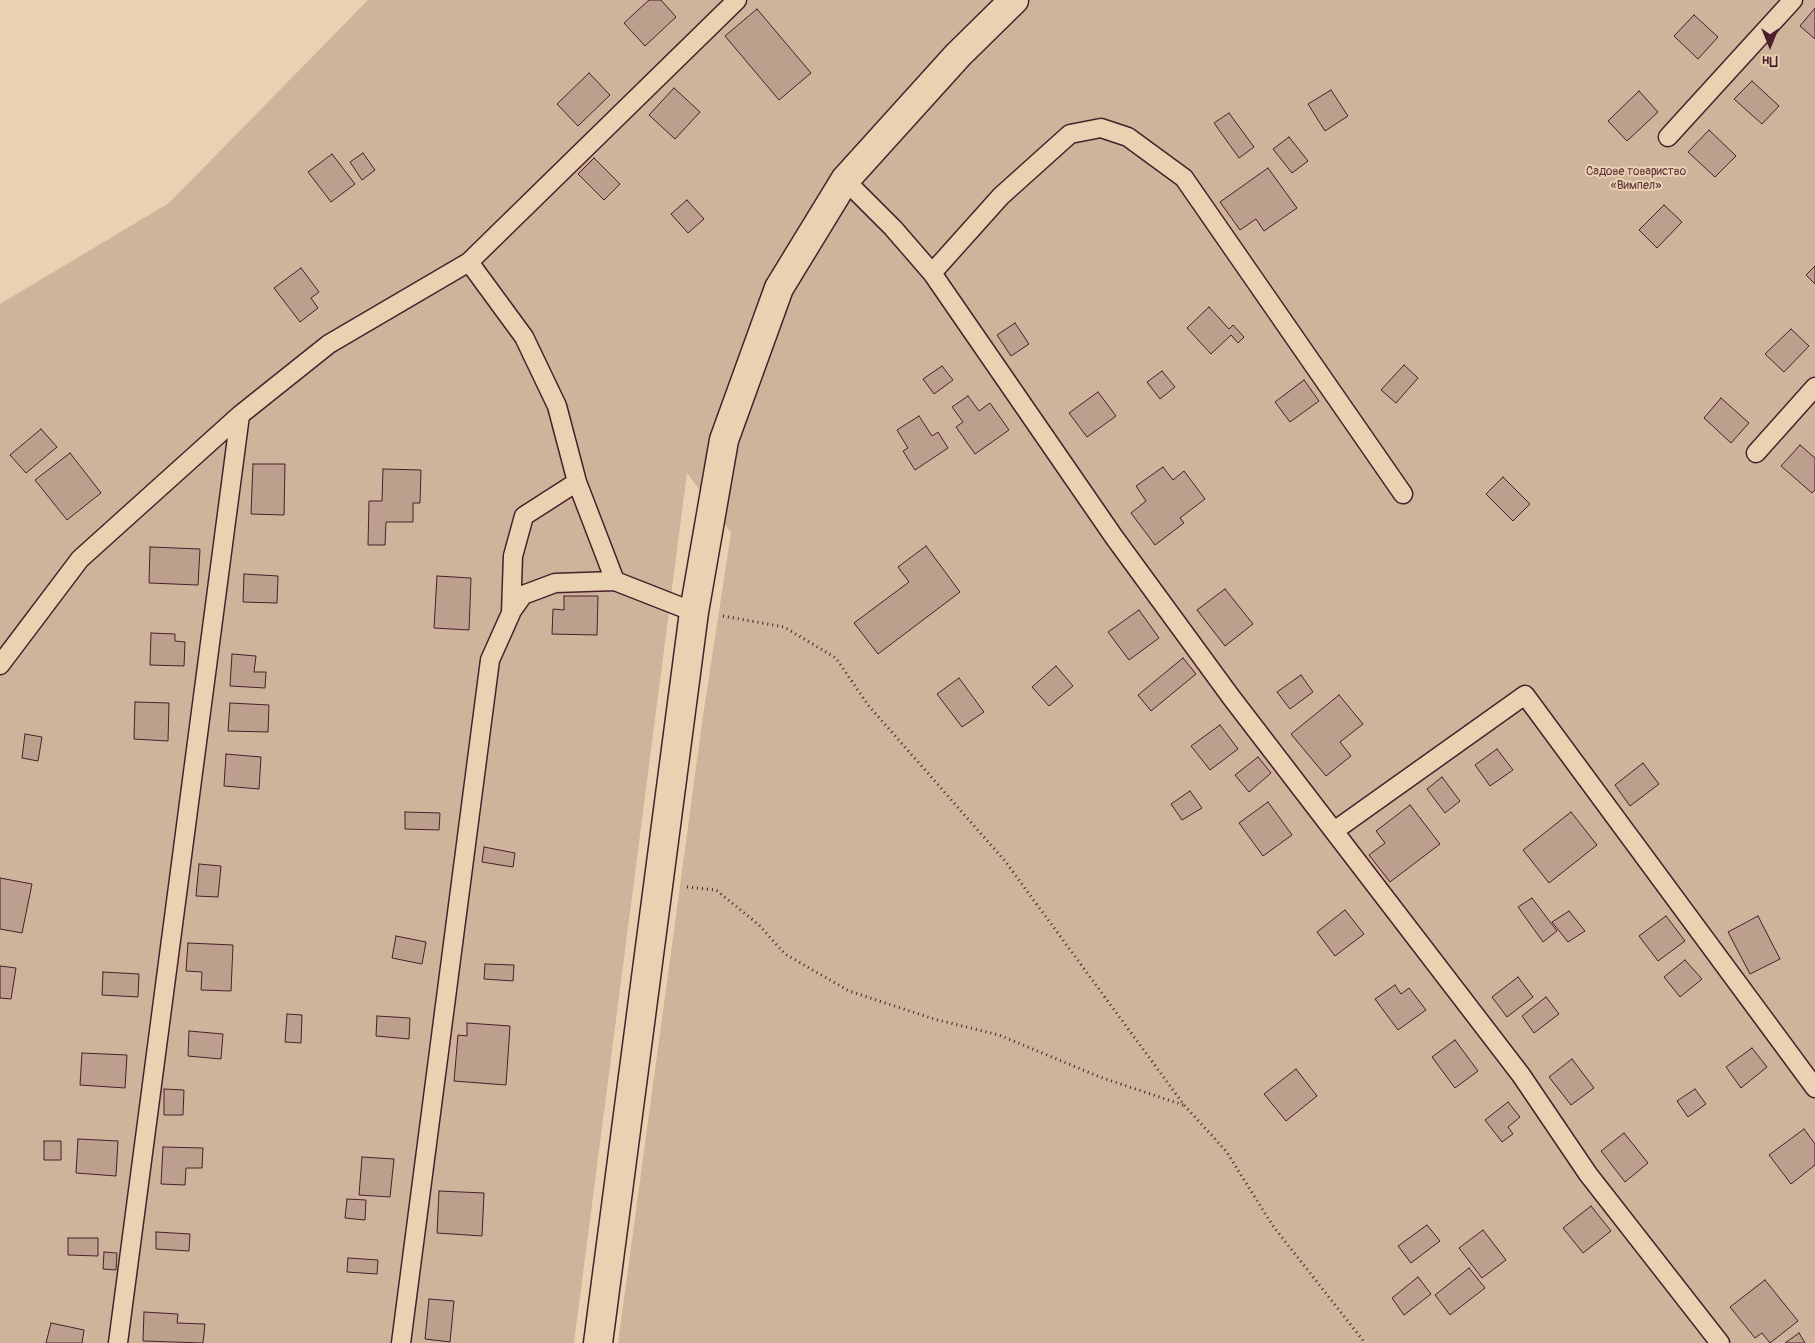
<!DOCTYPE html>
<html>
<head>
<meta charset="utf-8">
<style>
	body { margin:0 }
	#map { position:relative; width:1815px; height:1343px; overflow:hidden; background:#ead1b2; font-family:Pangolin,sans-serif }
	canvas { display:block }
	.north { position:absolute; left:1745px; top:20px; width:50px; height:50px; -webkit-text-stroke:4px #ead1b2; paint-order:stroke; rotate:180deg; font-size:14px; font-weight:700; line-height:20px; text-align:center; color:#4a1f2b }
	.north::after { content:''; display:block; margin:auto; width:18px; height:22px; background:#4a1f2b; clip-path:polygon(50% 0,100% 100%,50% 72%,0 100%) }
</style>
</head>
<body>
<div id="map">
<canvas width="1815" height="1343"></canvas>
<div class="north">Пн</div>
</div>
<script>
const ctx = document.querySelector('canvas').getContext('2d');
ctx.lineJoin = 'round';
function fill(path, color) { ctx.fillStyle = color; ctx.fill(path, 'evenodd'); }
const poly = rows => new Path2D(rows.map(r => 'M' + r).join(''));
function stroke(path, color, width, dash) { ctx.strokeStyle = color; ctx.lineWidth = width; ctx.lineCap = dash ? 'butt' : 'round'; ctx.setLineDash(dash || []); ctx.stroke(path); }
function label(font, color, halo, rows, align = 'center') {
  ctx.font = font + ' Pangolin,sans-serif'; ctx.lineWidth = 4; ctx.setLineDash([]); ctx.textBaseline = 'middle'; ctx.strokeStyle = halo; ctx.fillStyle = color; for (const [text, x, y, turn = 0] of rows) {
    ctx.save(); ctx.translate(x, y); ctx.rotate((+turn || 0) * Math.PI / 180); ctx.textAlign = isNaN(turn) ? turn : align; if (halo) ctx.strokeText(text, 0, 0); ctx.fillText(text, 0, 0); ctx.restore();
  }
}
fill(poly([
	[368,0,1815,0,1815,1343,618,1343,703,716,731,533,687,473,574,1343,0,1343,0,304,169,203]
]), '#cfb49c');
const building = poly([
	[649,0,661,0,676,17,645,46,624,23,649,0],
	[1815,8,1815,39,1800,26,1815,8],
	[757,9,811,73,779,100,725,36,757,9],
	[1694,15,1718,37,1698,59,1674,36,1694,15],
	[589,73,610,95,578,126,557,104,589,73],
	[1752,81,1779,106,1762,124,1734,99,1752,81],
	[674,88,700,112,675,139,649,115,674,88],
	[1331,90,1348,116,1325,131,1308,104,1331,90],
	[1639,91,1658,112,1627,141,1608,121,1639,91],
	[1229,113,1254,147,1239,158,1214,123,1229,113],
	[1709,130,1736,156,1715,177,1688,152,1709,130],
	[1289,137,1308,161,1292,173,1273,149,1289,137],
	[363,153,375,170,362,180,350,162,363,153],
	[332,154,355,184,331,202,308,172,332,154],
	[594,158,620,184,604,200,578,174,594,158],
	[1268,168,1297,208,1264,231,1256,219,1240,230,1220,202,1268,168],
	[687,200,704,219,688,233,671,214,687,200],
	[1664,205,1682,222,1657,248,1639,230,1664,205],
	[1815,266,1815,284,1806,275,1815,266],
	[301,268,319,292,311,298,318,308,300,322,274,288,301,268],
	[1209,307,1229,329,1233,325,1244,337,1238,343,1231,335,1211,354,1187,328,1209,307],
	[1015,323,1029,344,1011,356,997,335,1015,323],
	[1791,329,1809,346,1784,372,1765,354,1791,329],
	[1404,365,1418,378,1396,403,1381,390,1404,365],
	[942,366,953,380,934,394,923,379,942,366],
	[1162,371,1175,387,1160,399,1147,382,1162,371],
	[1304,380,1319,401,1290,422,1275,402,1304,380],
	[1098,392,1116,416,1087,437,1069,413,1098,392],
	[968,396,979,411,990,403,1009,430,975,454,956,427,963,422,952,407,968,396],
	[1721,398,1749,423,1731,443,1704,418,1721,398],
	[919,416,932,436,938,432,948,448,915,470,903,451,908,448,897,430,919,416],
	[41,429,57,447,26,473,10,455,41,429],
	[1800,445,1815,458,1815,490,1812,493,1781,466,1800,445],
	[70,453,101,493,67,520,35,480,70,453],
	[253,464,285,464,284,515,251,514,253,464],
	[1163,467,1173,480,1184,471,1205,499,1180,518,1184,523,1155,545,1131,513,1146,501,1136,486,1163,467],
	[383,469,421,470,420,503,413,503,413,522,386,522,385,545,368,545,369,501,382,501,383,469],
	[1503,477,1530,504,1513,521,1486,494,1503,477],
	[926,546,960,592,878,654,854,623,909,582,898,567,926,546],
	[150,547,200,549,198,585,149,583,150,547],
	[244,574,278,576,277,603,243,602,244,574],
	[437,576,471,578,469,630,434,628,437,576],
	[1225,589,1253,624,1225,646,1197,610,1225,589],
	[564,596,598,596,597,635,552,634,553,609,564,610,564,596],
	[1139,610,1159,638,1129,660,1108,632,1139,610],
	[151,633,175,634,175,641,185,642,184,666,150,665,151,633],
	[232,654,256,656,254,672,266,672,265,688,230,686,232,654],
	[1183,658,1196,674,1151,711,1138,695,1183,658],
	[1056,666,1073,686,1049,706,1032,687,1056,666],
	[1301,675,1313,692,1290,709,1277,692,1301,675],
	[959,678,984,712,962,727,937,694,959,678],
	[1339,695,1363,724,1340,742,1351,756,1326,776,1291,734,1339,695],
	[135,702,169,703,168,741,134,739,135,702],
	[230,703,269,705,268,732,228,731,230,703],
	[1220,725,1238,749,1210,770,1191,746,1220,725],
	[25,734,42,737,38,761,22,758,25,734],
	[1497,749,1513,770,1490,786,1475,765,1497,749],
	[226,754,261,757,259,789,224,786,226,754],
	[1258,757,1271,773,1249,792,1235,775,1258,757],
	[1643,763,1659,784,1630,806,1615,785,1643,763],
	[1442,777,1460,801,1445,813,1427,789,1442,777],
	[1190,791,1202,808,1182,820,1171,804,1190,791],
	[1268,802,1292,835,1263,856,1239,823,1268,802],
	[1410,805,1440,844,1390,882,1369,855,1385,843,1376,831,1410,805],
	[405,812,440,813,439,830,405,829,405,812],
	[1571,812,1597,845,1549,883,1523,850,1571,812],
	[484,847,515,853,513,867,482,862,484,847],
	[199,864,221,866,218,897,196,896,199,864],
	[0,878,32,884,22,933,0,929,0,878],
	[1532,898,1557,931,1543,942,1518,907,1532,898],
	[1345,910,1364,934,1335,956,1317,932,1345,910],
	[1569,911,1585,931,1568,942,1552,922,1569,911],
	[1666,916,1685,941,1658,961,1639,936,1666,916],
	[1758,916,1780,959,1750,974,1728,932,1758,916],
	[396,936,426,942,422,964,392,958,396,936],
	[188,943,233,945,231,991,201,990,202,972,186,971,188,943],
	[1685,960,1702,979,1680,997,1664,977,1685,960],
	[485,964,514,965,513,981,484,979,485,964],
	[0,966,16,968,11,999,0,998,0,966],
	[103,972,139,974,138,997,102,995,103,972],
	[1518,977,1533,997,1507,1017,1492,997,1518,977],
	[1395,985,1401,994,1409,988,1426,1010,1398,1030,1375,999,1395,985],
	[1546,997,1559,1014,1534,1033,1522,1016,1546,997],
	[287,1014,302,1015,301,1043,285,1042,287,1014],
	[377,1016,410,1018,409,1039,376,1036,377,1016],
	[467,1023,510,1026,506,1085,454,1081,458,1035,467,1036,467,1023],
	[189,1031,223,1034,221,1059,188,1056,189,1031],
	[1455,1040,1478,1071,1455,1088,1432,1057,1455,1040],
	[1752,1048,1767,1067,1741,1088,1726,1067,1752,1048],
	[82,1053,127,1055,125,1088,80,1085,82,1053],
	[1572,1059,1594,1088,1571,1105,1549,1077,1572,1059],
	[1296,1069,1317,1096,1286,1121,1264,1094,1296,1069],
	[164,1089,184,1090,183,1115,164,1115,164,1089],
	[1695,1089,1706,1104,1688,1117,1677,1101,1695,1089],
	[1508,1102,1520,1117,1508,1127,1513,1134,1502,1142,1485,1120,1508,1102],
	[1804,1129,1815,1144,1815,1165,1791,1184,1769,1155,1804,1129],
	[1624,1133,1648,1163,1625,1182,1601,1151,1624,1133],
	[78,1139,118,1141,116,1176,76,1173,78,1139],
	[44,1141,61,1141,61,1160,44,1160,44,1141],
	[163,1147,203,1148,202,1168,186,1168,185,1185,161,1184,163,1147],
	[362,1157,394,1159,390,1197,359,1195,362,1157],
	[439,1191,484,1193,482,1236,437,1233,439,1191],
	[347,1199,366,1200,365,1220,345,1218,347,1199],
	[1591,1206,1611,1231,1583,1253,1563,1228,1591,1206],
	[1427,1225,1440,1241,1411,1263,1398,1246,1427,1225],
	[1483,1230,1506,1260,1482,1278,1459,1248,1483,1230],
	[156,1232,190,1234,189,1251,156,1249,156,1232],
	[68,1238,98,1238,98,1256,68,1255,68,1238],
	[104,1252,117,1253,116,1270,103,1269,104,1252],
	[348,1258,378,1260,377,1274,347,1272,348,1258],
	[1469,1268,1485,1288,1450,1315,1435,1295,1469,1268],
	[1418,1277,1431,1294,1404,1315,1392,1298,1418,1277],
	[1765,1280,1798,1321,1770,1343,1762,1333,1755,1338,1730,1307,1765,1280],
	[429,1299,454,1301,450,1342,425,1339,429,1299],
	[144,1312,178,1314,177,1323,205,1324,203,1343,143,1341,144,1312],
	[51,1323,84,1330,82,1343,46,1343,51,1323],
	[1799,1333,1805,1343,1785,1343,1799,1333]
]);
fill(building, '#bd9f8d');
stroke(building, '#4a1f2b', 1);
const lane = poly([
	[1668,137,1793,0],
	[845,180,893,228,932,273,1114,537,1231,697,1521,1075,1588,1174,1720,1343],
	[469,262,524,337,557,406,577,482,615,581,694,612],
	[932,273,1001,196,1070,134,1101,128,1128,137,1184,178,1403,494],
	[1756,453,1815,387],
	[511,612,523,595,555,583,615,581],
	[0,665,80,559,240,415,329,344,469,262,737,0],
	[1334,831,1525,695,1815,1088],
	[118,1343,240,415],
	[401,1343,490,660,511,613,513,556,524,516,577,482]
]);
const secondary = poly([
	[598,1343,694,612,724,440,779,288,845,180,958,55,1014,0]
]);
stroke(lane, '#4a1f2b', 21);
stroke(secondary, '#4a1f2b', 31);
stroke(poly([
	[723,616,784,627,836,658,868,705,1005,861,1184,1105,1226,1151,1273,1226,1365,1343],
	[687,887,716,890,759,925,785,954,849,991,934,1019,999,1035,1100,1077,1183,1105]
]), '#4a1f2b', 3, [1, 4]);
stroke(lane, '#ead1b2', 18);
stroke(secondary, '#ead1b2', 28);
label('12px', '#5e353c', '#ead1b2', [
	["Садове товариство",1636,172],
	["«Вимпел»",1636,186]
]);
</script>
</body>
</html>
